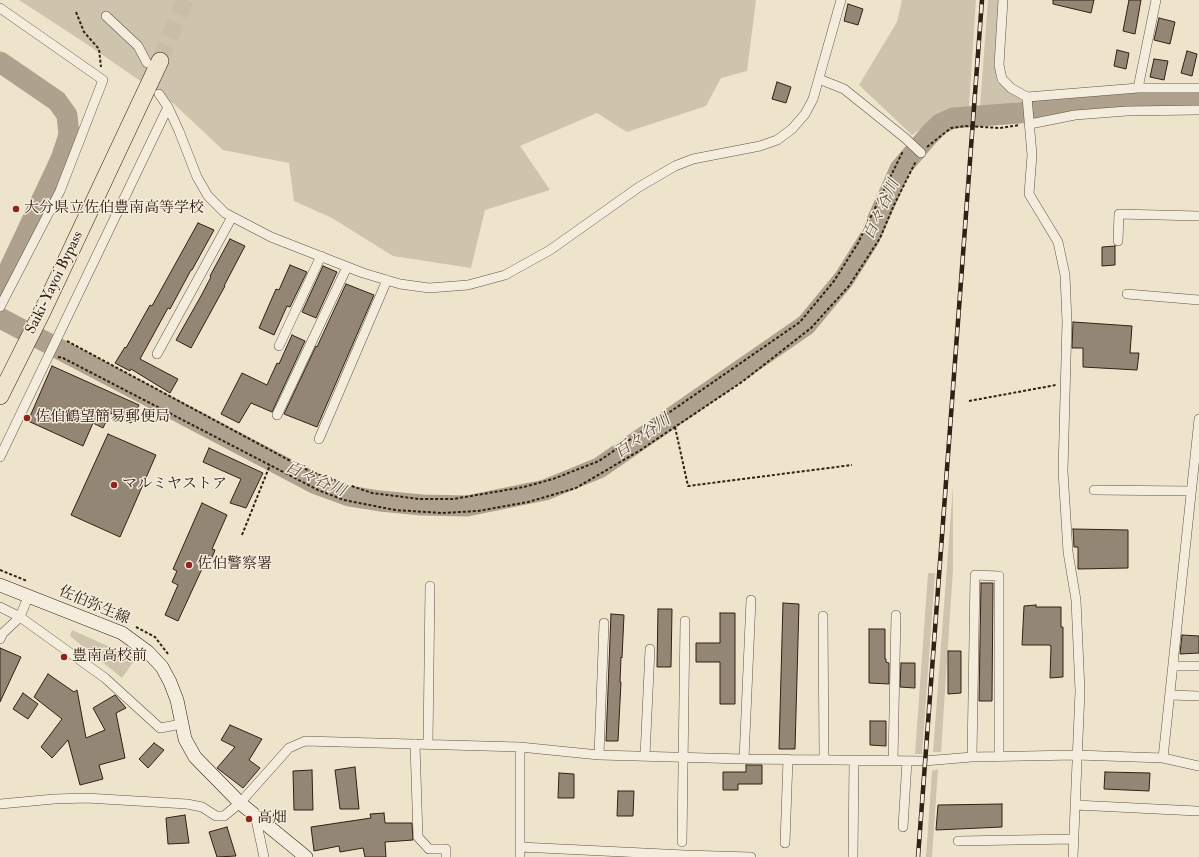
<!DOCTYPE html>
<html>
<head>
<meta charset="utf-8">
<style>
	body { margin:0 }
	canvas { display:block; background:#eee4cb }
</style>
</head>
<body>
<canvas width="1199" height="857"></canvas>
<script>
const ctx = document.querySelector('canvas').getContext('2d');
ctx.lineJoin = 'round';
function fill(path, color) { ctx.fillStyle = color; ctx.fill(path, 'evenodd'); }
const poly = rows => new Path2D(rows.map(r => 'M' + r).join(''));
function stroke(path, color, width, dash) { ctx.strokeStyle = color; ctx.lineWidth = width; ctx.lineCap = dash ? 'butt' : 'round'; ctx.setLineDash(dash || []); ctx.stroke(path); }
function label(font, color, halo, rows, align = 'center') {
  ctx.font = font + ' "IM FELL Double Pica","Noto Serif JP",serif'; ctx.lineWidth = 3; ctx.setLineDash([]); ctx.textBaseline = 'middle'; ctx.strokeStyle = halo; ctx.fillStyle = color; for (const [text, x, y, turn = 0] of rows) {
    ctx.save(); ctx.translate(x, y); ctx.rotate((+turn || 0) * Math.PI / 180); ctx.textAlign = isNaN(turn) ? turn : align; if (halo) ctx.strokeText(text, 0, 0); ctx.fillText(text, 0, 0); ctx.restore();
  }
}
fill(poly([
	[19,0,756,0,747,71,721,78,706,106,627,132,597,113,520,146,550,190,485,210,471,268,393,256,332,218,294,201,289,163,223,150,174,104,85,43],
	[902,0,976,0,969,107,943,113,912,135,859,85,897,22],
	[988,0,999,0,995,61,997,82,1014,92,1023,101,1003,108,980,106],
	[953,486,953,569,941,752,933,752],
	[928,573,935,573,922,754,915,754],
	[72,630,110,647,136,658,122,678,70,636],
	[938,769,932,857,926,857,932,771]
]), '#cec3ac');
stroke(poly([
	[0,62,57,101,67,115,69,135,61,159,0,289],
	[0,318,316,484,349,496,380,501,422,505,467,506,545,490,599,468,806,325,844,279,869,239,900,169,929,135,940,124,953,118,1019,113,1109,101,1199,100]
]), '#aea18d', 21);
const building = poly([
	[1053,0,1094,0,1091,13,1053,4,1053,0],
	[1129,0,1141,0,1135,34,1123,31,1129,0],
	[848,4,863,9,858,25,844,21,848,4],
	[1159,18,1175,22,1170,44,1154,40,1159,18],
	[1117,50,1129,53,1126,69,1114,66,1117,50],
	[1187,51,1197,54,1192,76,1181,73,1187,51],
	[1154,59,1168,61,1164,80,1150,77,1154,59],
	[777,82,791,87,786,103,772,99,777,82],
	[198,223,214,230,192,270,191,270,170,309,168,308,140,359,178,379,170,393,131,369,130,371,115,363,125,347,126,348,150,305,152,306,198,223],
	[230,239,245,246,224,286,225,286,191,348,176,340,201,296,211,277,210,276,230,239],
	[1115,246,1115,265,1102,266,1102,247,1115,246],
	[290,265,307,272,290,307,287,306,274,335,259,328,276,289,279,290,290,265],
	[323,266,337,272,316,318,302,312,323,266],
	[346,284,374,295,317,427,284,414,316,346,317,347,346,284],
	[1073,322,1132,326,1130,353,1139,353,1137,370,1083,367,1083,348,1072,348,1073,322],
	[292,335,305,341,272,412,251,403,239,423,221,414,242,373,267,385,277,363,279,364,292,335],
	[52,366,139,405,131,423,110,413,103,428,93,423,83,446,28,421,52,366],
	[108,434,156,455,120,537,71,515,108,434],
	[209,448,263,473,246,508,230,503,241,479,203,462,209,448],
	[202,503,227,515,212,549,215,550,211,560,207,558,178,621,165,615,178,585,172,582,177,571,173,569,202,503],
	[1073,529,1128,530,1128,568,1078,569,1078,547,1074,547,1073,529],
	[981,583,993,583,992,701,979,701,981,583],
	[783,603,799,604,795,749,779,749,783,603],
	[1036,605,1036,607,1061,607,1061,627,1063,627,1063,677,1050,678,1051,646,1050,646,1050,645,1022,645,1024,606,1036,605],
	[658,609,672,609,671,667,657,667,658,609],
	[720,613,735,613,735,704,720,704,720,662,696,662,696,643,720,643,720,613],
	[611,614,624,615,622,658,621,657,620,682,621,682,618,741,606,741,611,614],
	[869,629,885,629,885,659,886,659,886,662,889,663,889,684,869,683,869,629],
	[1182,635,1199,636,1199,653,1180,654,1182,635],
	[0,648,21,657,0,702,0,648],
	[948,651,961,651,961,693,948,694,948,651],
	[901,663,915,663,915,688,900,687,901,663],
	[48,674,74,692,77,690,86,738,105,730,93,708,115,695,126,708,116,713,125,758,99,765,103,779,80,785,68,740,52,758,41,747,62,719,34,697,48,674],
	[23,693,38,704,28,719,13,709,23,693],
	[870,721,886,721,886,746,870,745,870,721],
	[230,725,262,739,249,760,260,768,243,788,217,768,235,747,221,740,230,725],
	[154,743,164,750,148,768,139,759,154,743],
	[746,765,762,765,762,784,738,784,738,790,723,790,723,772,746,772,746,765],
	[355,767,359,809,340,809,335,770,355,767],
	[312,770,313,810,294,810,293,771,312,770],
	[1105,772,1150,773,1149,791,1104,789,1105,772],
	[559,773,574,774,574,798,558,798,559,773],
	[618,791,634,791,633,816,617,816,618,791],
	[1002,804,1002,827,936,830,938,805,1002,804],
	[384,813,385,823,412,823,413,840,385,842,386,857,365,857,363,848,340,852,339,846,314,851,311,827,371,818,370,814,384,813],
	[185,815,189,843,168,844,166,818,185,815],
	[227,827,236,856,217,857,209,832,227,827]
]);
fill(building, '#948674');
stroke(building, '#332015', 1);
stroke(poly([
	[160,61,185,0]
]), '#c9bda7', 17, [17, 8]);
const street = poly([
	[1003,0,999,65,1002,79,1011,88,1027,97,1138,88,1199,88],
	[0,8,103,80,60,191,0,307],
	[106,16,138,46,147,63],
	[819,79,844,89,905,138,921,153],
	[1138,88,1156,0],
	[159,94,168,107,179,131,197,177,208,196,225,213,271,237,363,273,400,284,429,288,468,285,505,275,550,250,639,187,675,166,693,159,760,146,777,140,792,129,805,114,813,99,841,0],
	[1027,97,1032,155,1029,194,1058,242,1065,275,1067,322,1063,471,1068,552,1076,600,1080,691,1073,857],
	[1030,124,1075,115,1127,111,1199,110],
	[1118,241,1119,214,1199,216],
	[1127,294,1199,300],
	[279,346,321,256],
	[157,354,232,217],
	[277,415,347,267],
	[319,439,387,280],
	[0,457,168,107],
	[1094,490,1191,491],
	[28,597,20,617,105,678,160,728,182,724],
	[0,607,20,617,3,633,0,639],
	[823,616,824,759],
	[1173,666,1199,666],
	[1170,695,1199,696],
	[415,744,418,837,429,849,446,849,446,857],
	[428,744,430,586],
	[520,747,520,857],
	[599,755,604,623],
	[645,756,650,649],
	[972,757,975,575,999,576,999,757],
	[1163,758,1199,419],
	[744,759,751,600],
	[893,760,896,615],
	[0,804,54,799,86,798,187,804,202,807,216,816,224,816,240,803,289,748,305,741,520,747,599,755,744,759,924,761,972,757,1076,755,1163,758,1199,766],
	[1075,805,1197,811],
	[255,815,264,857],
	[903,827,907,761],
	[958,841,1073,839],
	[682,842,685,621],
	[785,843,788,759],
	[520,847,685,855,751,857],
	[853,857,854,760]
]);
const secondary = poly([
	[0,585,122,633,148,652,162,667,170,682,177,700,185,739,195,757,240,803,306,857]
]);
const highway = poly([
	[0,396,43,310,160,61]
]);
stroke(street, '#625142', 10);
stroke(secondary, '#332015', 14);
stroke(highway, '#332015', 18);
stroke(poly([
	[76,12,84,32,99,49,101,67],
	[927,147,951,128,966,126,1000,128,1020,125],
	[67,341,311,472,372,493,419,499,453,499,524,487,553,479,599,461,800,322,834,281,858,243,903,151],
	[58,357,63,358,318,490,344,500,395,510,442,513,478,511,528,502,576,488,639,451,742,382,811,328,849,286,880,238,894,205,916,161],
	[969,401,1056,385],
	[675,427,688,486,852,465],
	[242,535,270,465],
	[0,570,27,581],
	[136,627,155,637,168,654]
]), '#332015', 2, [3, 2]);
stroke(street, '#f4eddd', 9);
stroke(secondary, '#f4eddd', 13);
stroke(highway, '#eee4cb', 17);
const rail = poly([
	[918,857,982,0]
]);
stroke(rail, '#332015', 4.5);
stroke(rail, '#f4eddd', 3, [9]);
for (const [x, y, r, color] of [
	[16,209,4,"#8f2418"],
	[27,418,4,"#8f2418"],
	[114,485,4,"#8f2418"],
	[189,565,4,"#8f2418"],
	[64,657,4,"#8f2418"],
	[249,819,4,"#8f2418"]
]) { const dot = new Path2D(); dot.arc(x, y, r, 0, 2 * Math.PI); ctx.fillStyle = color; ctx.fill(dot); stroke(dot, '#f4eddd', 1.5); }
label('15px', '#332015', '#f4eddd', [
	["大分県立佐伯豊南高等学校",24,209],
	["佐伯鶴望簡易郵便局",35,418],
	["マルミヤストア",122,485],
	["佐伯警察署",197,565],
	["豊南高校前",72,657],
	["高畑",257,819]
], 'left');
label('15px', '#332015', '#f4eddd', [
	["Saiki-Yayoi Bypass",55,283,-64],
	["佐伯弥生線",94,606,23]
]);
label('italic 16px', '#5e4d3f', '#f4eddd', [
	["百々谷川",882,210,-65],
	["百々谷川",643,437,-35],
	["百々谷川",315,480,24]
]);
</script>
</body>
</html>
